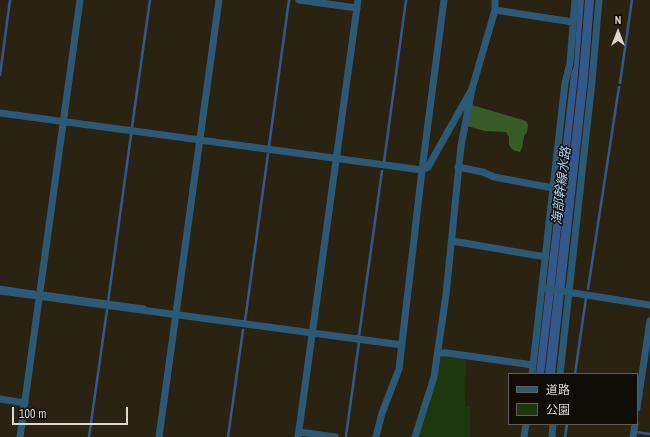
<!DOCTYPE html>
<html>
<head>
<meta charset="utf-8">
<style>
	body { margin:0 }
	#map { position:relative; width:650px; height:437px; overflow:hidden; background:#2b2312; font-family:"Archivo Narrow","Noto Sans JP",sans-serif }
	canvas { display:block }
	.legend { position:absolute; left:508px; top:373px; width:130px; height:52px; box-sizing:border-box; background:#100d06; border:1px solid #625e56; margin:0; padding:5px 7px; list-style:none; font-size:12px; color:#ddd8cd }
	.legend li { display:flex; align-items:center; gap:8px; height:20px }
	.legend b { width:20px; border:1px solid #625e56 }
	.north { position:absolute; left:598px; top:12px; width:40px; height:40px; -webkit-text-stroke:3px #100d06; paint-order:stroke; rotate:0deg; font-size:11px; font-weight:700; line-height:16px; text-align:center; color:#ddd8cd }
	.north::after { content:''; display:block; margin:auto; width:14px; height:18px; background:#ddd8cd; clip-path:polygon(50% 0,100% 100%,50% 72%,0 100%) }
	.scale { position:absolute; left:12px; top:407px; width:116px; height:18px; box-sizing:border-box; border:2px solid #ddd8cd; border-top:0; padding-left:5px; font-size:12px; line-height:14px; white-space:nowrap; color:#ddd8cd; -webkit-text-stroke:3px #100d06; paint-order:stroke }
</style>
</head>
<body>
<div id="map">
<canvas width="650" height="437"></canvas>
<ul class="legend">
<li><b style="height:5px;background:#2c5a76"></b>道路</li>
<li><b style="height:11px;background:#1d370f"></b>公園</li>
</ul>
<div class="north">N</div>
<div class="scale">100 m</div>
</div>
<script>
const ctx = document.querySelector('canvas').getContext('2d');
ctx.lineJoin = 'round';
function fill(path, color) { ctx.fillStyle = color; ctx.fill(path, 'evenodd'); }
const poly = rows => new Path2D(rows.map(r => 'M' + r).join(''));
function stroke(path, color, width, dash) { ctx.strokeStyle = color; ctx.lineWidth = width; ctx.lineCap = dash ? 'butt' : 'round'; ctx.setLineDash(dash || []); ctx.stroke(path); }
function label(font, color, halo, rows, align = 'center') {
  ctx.font = font + ' "Archivo Narrow","Noto Sans JP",sans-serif'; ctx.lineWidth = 3; ctx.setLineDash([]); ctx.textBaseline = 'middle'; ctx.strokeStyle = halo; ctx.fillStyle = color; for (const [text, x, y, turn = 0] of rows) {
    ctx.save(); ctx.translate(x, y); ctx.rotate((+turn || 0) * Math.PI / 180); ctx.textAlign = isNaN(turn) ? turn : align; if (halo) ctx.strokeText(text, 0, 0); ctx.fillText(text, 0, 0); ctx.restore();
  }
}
fill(poly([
	[445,355,466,357,465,406,470,407,470,437,417,437,439,360,441,357]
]), '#1d370f');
fill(poly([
	[472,105,526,121,528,125,527,132,524,136,522,148,520,152,513,150,509,145,509,137,506,132,485,131,467,126]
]), '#385c27');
fill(poly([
	[578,0,584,0,578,75,554,291,544,374,536,374,571,74,574,66],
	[585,0,594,0,588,77,555,374,545,374,579,75]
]), '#34588a');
stroke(poly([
	[0,75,10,0],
	[620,83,632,0],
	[132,127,150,0],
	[269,146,289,0],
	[384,162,406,0],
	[0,287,35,292],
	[588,289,619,87],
	[44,293,145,307],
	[108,302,131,135],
	[245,321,268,154],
	[357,336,359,336,382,171],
	[575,374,586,298],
	[636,432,650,434],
	[346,436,359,342],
	[89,437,107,310],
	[228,437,243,330],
	[565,437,567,424]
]), '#34588a', 2.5);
stroke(poly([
	[299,0,357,8],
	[495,10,573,22],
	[0,113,422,170,428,167,472,89],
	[458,167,483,172,494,177,553,188],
	[452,241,546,257],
	[542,288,650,305],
	[0,291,402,345],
	[438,353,447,353,533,365],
	[532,374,565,83,570,63,575,0],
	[560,374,592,81,599,0],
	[0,399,25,403],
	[637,408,650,321],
	[299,432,335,437],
	[20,437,80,0],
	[159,437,219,0],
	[298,437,358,0],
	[376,437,382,413,399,369,422,170,444,0],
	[415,437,434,377,446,295,461,146,472,89,495,10,495,0],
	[524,437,526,424],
	[552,437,553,424],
	[633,437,635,424]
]), '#2c5a76', 7);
label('italic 13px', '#adcdfb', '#100d06', [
	["海部幹線水路",562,186,-83]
]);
</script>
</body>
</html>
